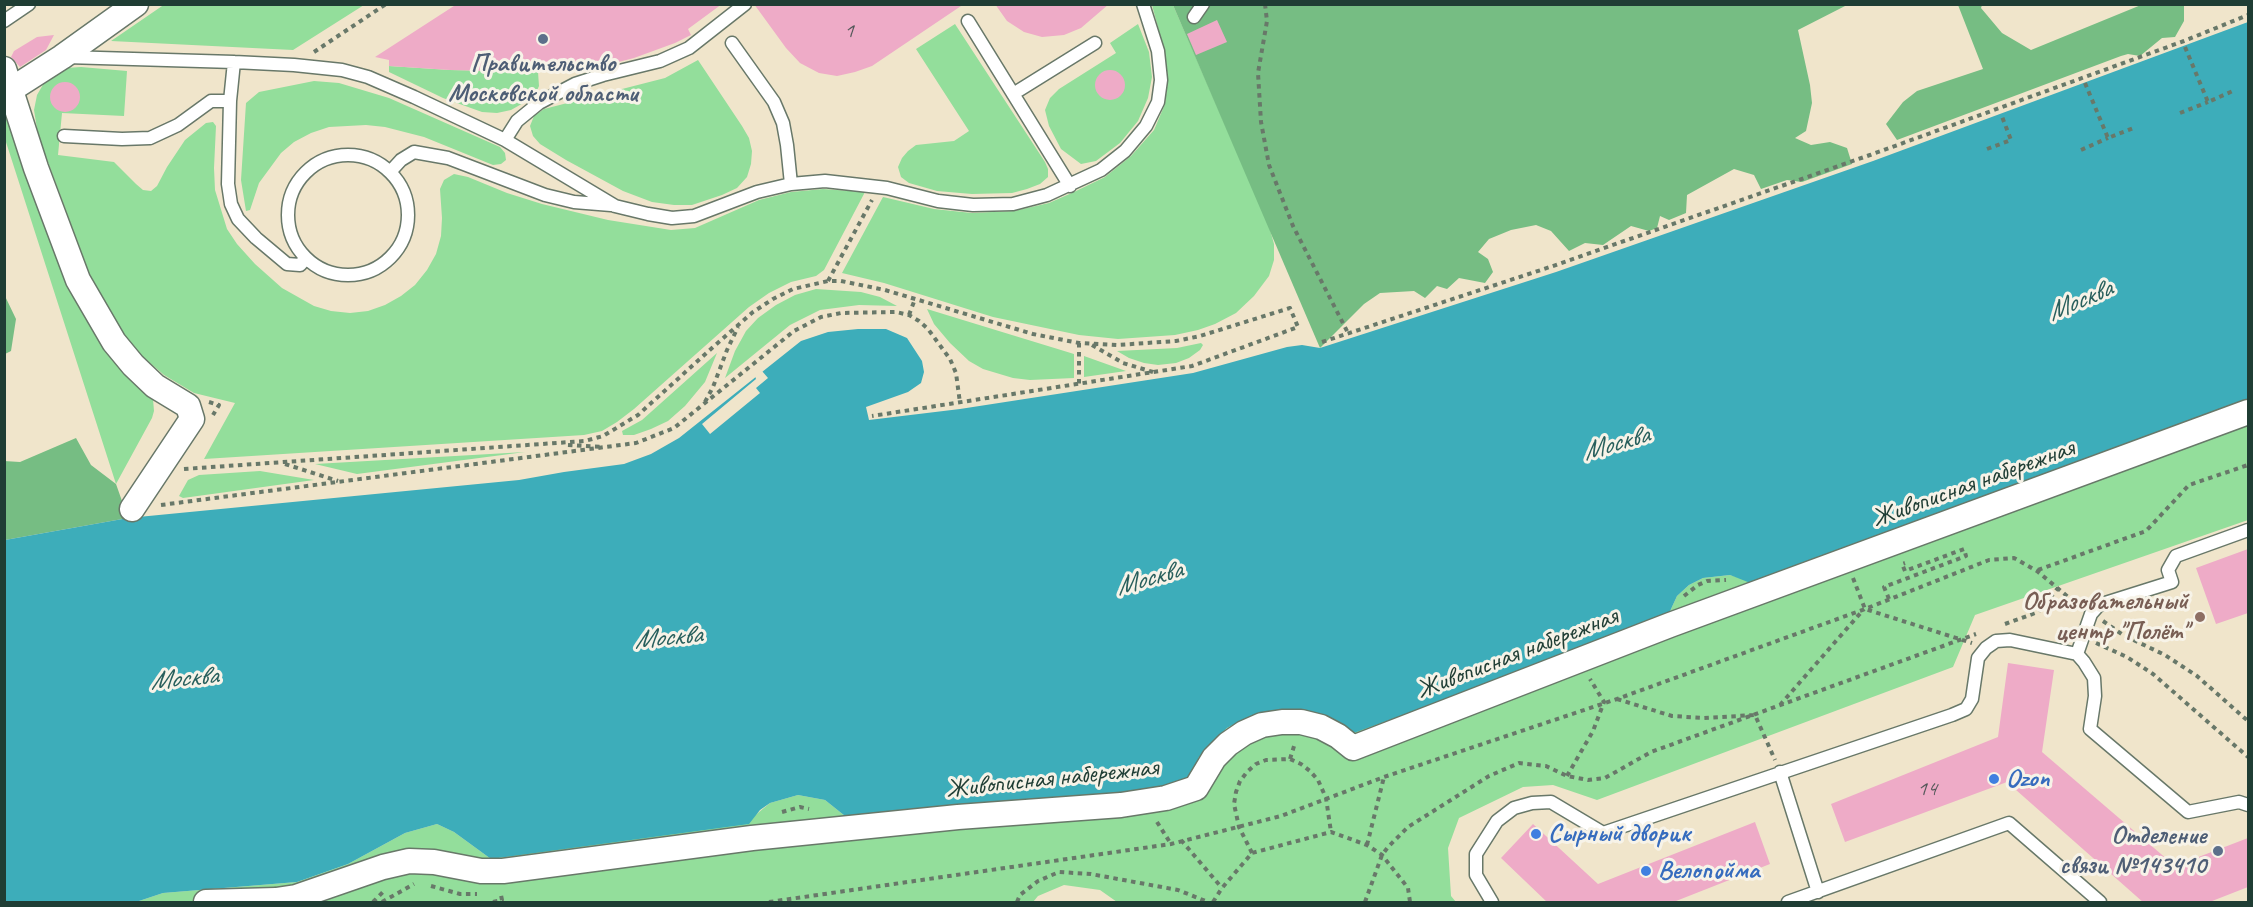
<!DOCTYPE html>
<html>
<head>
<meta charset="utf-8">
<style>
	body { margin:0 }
	#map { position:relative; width:2253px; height:907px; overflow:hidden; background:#f0e5cb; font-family:Caveat,sans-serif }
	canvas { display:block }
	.frame { position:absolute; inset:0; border:6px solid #1f3d34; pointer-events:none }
</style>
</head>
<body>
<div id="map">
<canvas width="2253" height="907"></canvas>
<div class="frame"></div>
</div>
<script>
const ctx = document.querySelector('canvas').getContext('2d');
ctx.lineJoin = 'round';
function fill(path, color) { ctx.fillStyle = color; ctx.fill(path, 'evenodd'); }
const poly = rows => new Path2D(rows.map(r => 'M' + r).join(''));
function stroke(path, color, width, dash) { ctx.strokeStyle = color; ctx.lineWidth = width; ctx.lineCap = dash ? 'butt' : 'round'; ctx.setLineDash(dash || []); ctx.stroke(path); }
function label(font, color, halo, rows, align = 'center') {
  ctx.font = font + ' Caveat,sans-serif'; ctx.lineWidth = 6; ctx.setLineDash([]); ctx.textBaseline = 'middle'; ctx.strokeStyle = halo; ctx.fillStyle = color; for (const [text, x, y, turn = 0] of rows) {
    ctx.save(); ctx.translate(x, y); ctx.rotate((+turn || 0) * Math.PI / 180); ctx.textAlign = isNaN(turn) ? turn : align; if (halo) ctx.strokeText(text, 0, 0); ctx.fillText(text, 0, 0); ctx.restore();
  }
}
fill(poly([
	[165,4,364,4,364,5,293,50,111,41],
	[1152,5,1173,5,1269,226,1274,244,1274,260,1269,276,1254,296,1236,313,1215,324,1198,330,1175,335,1118,339,1079,335,993,317,884,283,842,273,883,197,934,209,972,213,1014,211,1049,203,1074,192,1105,177,1131,156,1154,130,1165,104,1168,79,1164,50],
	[955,24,1045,162,1048,169,1048,177,1040,184,1027,189,1012,193,972,194,937,191,909,183,901,177,898,167,902,158,908,151,916,145,954,141,969,131,916,49],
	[1138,24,1149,52,1152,77,1148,98,1138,121,1120,143,1096,161,1081,164,1061,149,1049,126,1045,110,1050,98,1059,89,1116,53,1110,43],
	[698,60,742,126,749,138,752,151,751,164,747,177,737,188,722,195,692,205,674,205,652,202,623,191,566,160,540,144,533,136,530,126,534,116,544,109,665,78],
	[389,66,450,70,538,72,539,86,534,97,511,110,497,113,482,112,443,98,389,72],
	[81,67,127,71,124,116,62,113,58,155,114,162,136,184,143,190,151,191,157,186,167,167,185,140,206,123,213,122,216,126,214,168,215,190,227,229,237,244,255,264,282,288,314,306,331,311,350,313,368,311,385,305,401,296,415,285,427,270,436,254,441,236,442,218,440,189,444,180,454,174,468,177,507,193,542,204,608,220,671,230,695,228,759,200,791,192,823,189,865,192,824,270,816,276,791,282,769,293,749,307,634,409,617,422,602,431,584,435,204,459,235,403,194,393,164,375,142,356,123,335,89,273,38,135,34,110,37,95,44,83,54,73,66,68],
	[314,81,339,83,389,98,500,147,505,153,506,160,501,164,493,165,424,137,385,127,366,125,329,127,311,133,294,142,281,153,259,183,250,210,246,211,241,180,246,103,259,92],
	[4,101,19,141,153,399,154,411,152,418,116,484,5,139],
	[816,289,861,292,880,297,897,306,859,305,820,310,790,325,725,378,735,351,746,331,758,318,776,305,795,295],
	[927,309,1074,354,1074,378,1030,380,1013,378,983,369,969,361,950,343,934,324],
	[1201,343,1203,345,1200,350,1189,358,1176,363,1158,365,1144,363,1129,358,1117,351,1177,348],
	[717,353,705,382,685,406,668,421,651,429,634,435,623,435,622,431,642,420],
	[1084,356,1126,371,1084,377],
	[2248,403,2248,520,1975,615,1953,667,1597,800,1553,785,1523,787,1459,818,1448,848,1451,896,1456,902,1117,902,1100,890,1064,885,1038,896,1033,902,136,902,163,893,297,882,348,864,405,833,437,824,454,832,491,859,753,817,770,803,798,795,825,800,845,816,1130,793,1188,780,1199,757,1212,742,1227,728,1244,719,1666,620,1677,596,1689,585,1703,578,1730,575,1743,579],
	[525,452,357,474,315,464],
	[260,471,314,480,183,498,179,496,188,480,199,475]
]), '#93de9b');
fill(poly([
	[1173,5,1847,5,1798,30,1810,85,1812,103,1806,131,1795,138,1811,145,1830,142,1847,148,1852,164,1802,182,1787,180,1761,189,1754,175,1734,169,1687,195,1686,213,1669,220,1660,216,1657,228,1649,231,1631,226,1603,245,1585,243,1569,251,1551,231,1536,225,1511,230,1489,239,1478,252,1488,259,1493,272,1485,283,1459,278,1447,289,1437,286,1425,298,1414,291,1380,293,1364,304,1320,348],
	[1958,5,1982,5,1981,8,2002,33,2031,50,2141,5,2184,5,2184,21,2175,37,2162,38,2140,56,2128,54,2121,56,1897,140,1886,124,1903,102,1917,91,1983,69],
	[4,294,16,319,11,351,5,354],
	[76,438,91,465,116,484,128,518,5,540,4,461,20,462]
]), '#76bd83');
fill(poly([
	[2248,22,2248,403,1753,584,1730,575,1703,578,1689,585,1677,596,1666,620,1348,735,1262,713,1244,719,1227,728,1212,742,1199,757,1188,780,1130,793,845,816,825,800,798,795,770,803,760,810,749,824,491,859,454,832,437,824,405,833,348,864,297,882,163,893,136,902,5,902,5,540,128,518,519,480,564,472,624,464,651,454,679,438,801,341,828,332,858,329,886,329,907,338,922,361,924,372,921,383,908,392,866,407,869,420,960,409,1193,373,1287,347,1302,345,1320,348,1556,272,1873,161]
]), '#3dadba');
fill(poly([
	[762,371,768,378,756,388,760,393,710,434,702,424,756,379,755,376]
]), '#f0e5cb');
fill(poly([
	[457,4,722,4,688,29,691,35,675,43,634,58,603,66,538,72,450,70,389,66,389,60,375,57],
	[754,4,964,4,872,66,855,72,837,76,819,73,800,63,786,48],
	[995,4,1109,4,1081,28,1064,35,1042,37,1024,32,1007,21],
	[1217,20,1227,42,1196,55,1187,34],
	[54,35,46,50,20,67,11,57,14,51,37,37],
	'1095 85a15 15 0 1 1 30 0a15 15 0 1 1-30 0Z',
	'50 97a15 15 0 1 1 30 0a15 15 0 1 1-30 0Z',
	[2248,549,2248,613,2216,624,2196,568],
	[2008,663,2054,670,2042,752,2175,866,2248,838,2248,887,2207,903,2144,903,2007,782,1845,842,1831,804,1998,737],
	[1755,822,1770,864,1671,903,1548,903,1501,858,1533,824,1598,884]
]), '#eeabc7');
const lane = poly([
	[1194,17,1203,4],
	[4,21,29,4],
	[968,21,1070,186],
	[732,43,774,102,783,123,787,145,791,184],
	[66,57,234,62,294,65,342,70,368,77,414,97,505,140,615,206,648,214,672,218,694,216,757,192,791,184,825,181,887,188,938,201,973,205,1013,204,1047,195,1101,170,1125,151,1146,126,1158,102,1161,80,1158,51,1143,4],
	[234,62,230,101,228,184,231,204,238,219,256,238,287,264,300,265,306,258],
	[1013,94,1095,43],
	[64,136,122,139,150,138,178,125,211,101,230,101],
	[505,140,517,121,539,103,575,84,603,75,660,61,689,48,745,4],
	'288 215a60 60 0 1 1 120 0a60 60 0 1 1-120 0Z',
	[390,172,401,160,414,152,448,158,545,195,574,202,611,205],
	[2077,654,2091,614,2099,605,2172,582,2168,570,2176,556,2248,530],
	[1780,772,1818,892],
	[1492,902,1476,875,1476,854,1497,821,1514,808,1532,803,1551,802,1603,833,1952,715,1966,709,1972,699,1978,658,1986,648,1996,641,2010,640,2077,654,2084,662,2094,678,2095,696,2090,729,2188,812,2239,802,2248,805],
	[1788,902,2009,823,2100,902]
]);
const street = poly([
	[4,69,36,168,78,280,114,342,133,365,155,386,188,406,192,419,132,509],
	[12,89,62,57,136,4],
	[206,902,276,900,296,897,383,867,409,861,434,862,481,871,503,871,752,838,958,817,1121,805,1166,798,1196,788,1214,758,1228,744,1244,733,1262,725,1282,722,1301,722,1321,727,1338,736,1353,748,1670,625,2248,412]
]);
stroke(lane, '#687869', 15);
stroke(street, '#687869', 27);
stroke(poly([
	[1265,4,1267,21,1258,73,1261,122,1269,165,1293,226,1348,333],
	[2185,47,2208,102,2235,90],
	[314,52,386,4],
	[2085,83,2108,138,2136,127],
	[2180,113,2208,102],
	[1987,149,2011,140,2001,114],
	[2081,150,2108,138],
	[828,281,872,200],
	[909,315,915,299],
	[1322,342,1550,267,1870,155,2184,41,2248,15],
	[1079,343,1079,384],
	[1092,345,1123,363,1153,372],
	[209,402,219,405,213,415],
	[705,402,713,387,727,350,738,327],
	[568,445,602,447],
	[285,464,338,481],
	[184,469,585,441,603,436,638,415,712,348,753,312,773,299,793,289,828,281,841,281,885,290,1033,334,1079,343,1117,345,1176,341,1200,336,1290,308,1298,327,1192,366,872,416],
	[161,505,636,443,674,428,794,331,821,317,841,313,896,312,909,315,919,321,928,329,950,359,956,373,960,403],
	[2038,570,2146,531,2189,485,2248,465],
	[1853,578,1865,609,1972,643],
	[1684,596,1698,585,1707,581,1726,580],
	[1889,599,1884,587,1966,556,1964,549,1905,571,1902,564,1905,563],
	[2103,621,2123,635,2165,655,2197,676,2248,721],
	[2005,624,2038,612,2058,588],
	[2096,643,2127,657,2153,674,2248,757],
	[1617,699,1672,716,1704,718,1755,715,1775,760],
	[1780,705,1864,609],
	[1290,759,1295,743],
	[1567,776,1593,731,1604,702,1590,679],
	[782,812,800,807,809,809],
	[1157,822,1171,844],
	[1181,840,1222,888],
	[1367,845,1384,777],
	[1252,853,1239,827,1234,804,1236,792,1240,781,1247,772,1256,764,1266,760,1290,759,1301,764,1310,771,1318,780,1326,798,1331,832],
	[431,886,460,894,477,894],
	[373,902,385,890],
	[382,902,414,884],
	[493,902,502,900,501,895,499,895],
	[769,902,1171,844,1281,816,1384,777,1617,699,1865,609,1989,560,2014,558,2037,571,2079,606],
	[1017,902,1020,895,1038,881,1059,872,1091,874,1178,890,1208,902],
	[1213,902,1222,888,1252,853,1331,832,1367,845,1382,855,1408,888,1410,902],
	[1365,902,1382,855,1388,847,1408,827,1489,776,1519,763,1546,766,1567,776,1588,780,1605,778,1651,752,1976,634]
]), '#687869', 4, [4.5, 4.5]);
stroke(lane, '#fff', 12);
stroke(street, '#fff', 24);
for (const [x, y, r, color] of [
	[543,39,6,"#5c6f8a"],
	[2200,617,6,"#8d6e63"],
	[1994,779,6,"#3f7fe0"],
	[1536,834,6,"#3f7fe0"],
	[2218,851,6,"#5c6f8a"],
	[1646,871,6,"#3f7fe0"]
]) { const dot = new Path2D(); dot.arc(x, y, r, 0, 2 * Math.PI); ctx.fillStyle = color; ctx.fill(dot); stroke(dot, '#f7f3e8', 2); }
label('22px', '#535859', null, [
	["1",849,31],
	["14",1927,789]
]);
label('bold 26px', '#4e5e75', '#f7f3e8', [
	["Правительство",543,64],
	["Московской области",543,94],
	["Отделение",2206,836,"right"],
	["связи №143410",2206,866,"right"]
]);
label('26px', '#1f3d34', '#f7f3e8', [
	["Живописная набережная",1973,484,-20],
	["Живописная набережная",1517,654,-21],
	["Живописная набережная",1052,779,-6]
]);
label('bold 26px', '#785e54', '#f7f3e8', [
	["Образовательный",2188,602],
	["центр \"Полёт\"",2188,632]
], 'right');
label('bold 26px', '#366cbe', '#f7f3e8', [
	["Ozon",2006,779],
	["Сырный дворик",1548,834],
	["Велопойма",1658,871]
], 'left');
label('italic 27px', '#285f5c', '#f7f3e8', [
	["Москва",2080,301,-23],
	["Москва",1616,444,-16],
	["Москва",1149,579,-16],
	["Москва",668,638,-5],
	["Москва",184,679,-5]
]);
</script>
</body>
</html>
